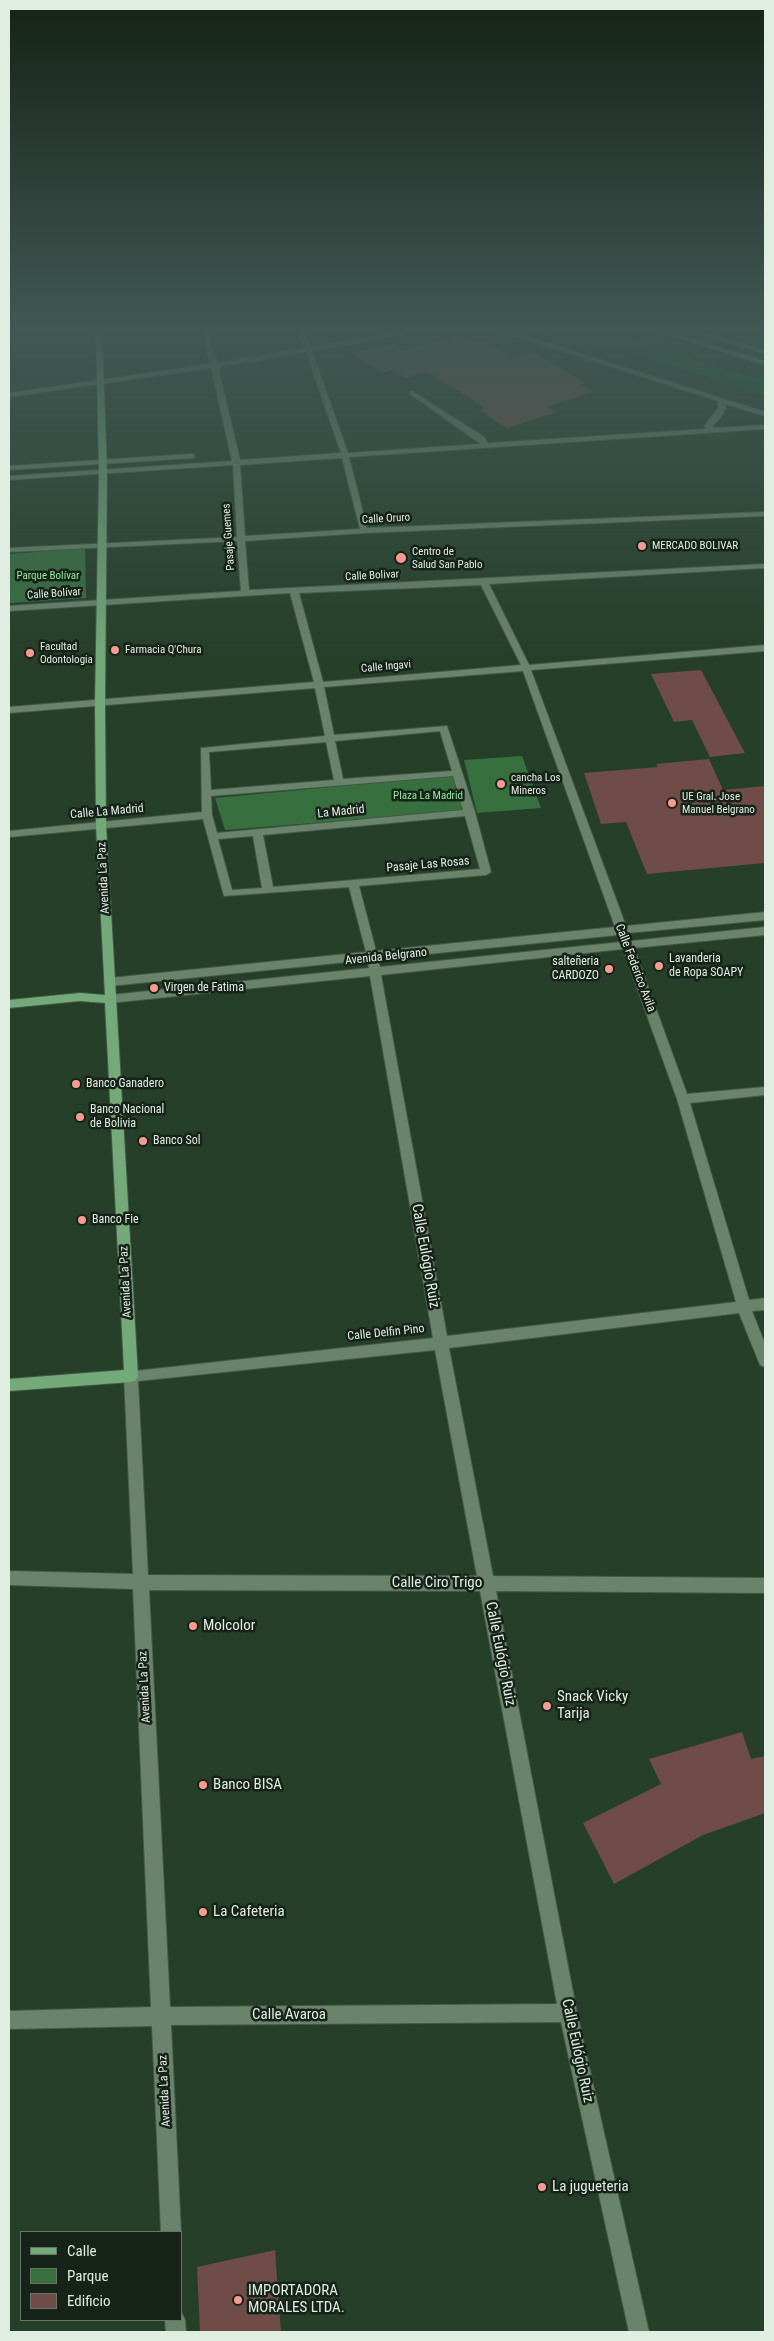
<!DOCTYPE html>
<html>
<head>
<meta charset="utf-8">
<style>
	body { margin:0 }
	#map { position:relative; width:774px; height:2341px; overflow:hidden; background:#263f29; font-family:"Roboto Condensed",sans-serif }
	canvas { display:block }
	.frame { position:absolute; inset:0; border:10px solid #dfeee0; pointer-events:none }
	.legend { position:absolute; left:20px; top:2231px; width:162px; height:90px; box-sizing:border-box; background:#172218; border:1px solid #677468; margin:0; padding:6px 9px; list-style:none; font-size:15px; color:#dfeee0 }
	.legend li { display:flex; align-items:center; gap:10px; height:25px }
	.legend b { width:25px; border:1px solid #677468 }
</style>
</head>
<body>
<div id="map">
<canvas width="774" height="2341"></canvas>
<div class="frame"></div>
<ul class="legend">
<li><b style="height:6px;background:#74aa7a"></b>Calle</li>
<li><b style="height:14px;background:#376f3f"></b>Parque</li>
<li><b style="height:14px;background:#6f4c48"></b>Edificio</li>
</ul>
</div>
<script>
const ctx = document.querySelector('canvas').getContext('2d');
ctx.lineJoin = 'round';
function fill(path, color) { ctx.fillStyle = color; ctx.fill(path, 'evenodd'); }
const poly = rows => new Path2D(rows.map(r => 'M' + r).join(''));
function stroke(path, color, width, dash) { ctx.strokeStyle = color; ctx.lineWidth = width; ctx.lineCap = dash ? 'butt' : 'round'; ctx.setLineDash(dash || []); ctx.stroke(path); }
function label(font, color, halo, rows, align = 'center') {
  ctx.font = font + ' "Roboto Condensed",sans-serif'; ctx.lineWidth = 5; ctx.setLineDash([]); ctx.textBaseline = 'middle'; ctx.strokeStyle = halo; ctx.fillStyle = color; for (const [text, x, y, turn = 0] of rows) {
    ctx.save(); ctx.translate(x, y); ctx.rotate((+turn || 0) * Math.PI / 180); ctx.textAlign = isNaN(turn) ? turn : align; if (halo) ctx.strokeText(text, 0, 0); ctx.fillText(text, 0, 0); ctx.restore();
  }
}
fill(poly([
	[85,548,86,598,9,603,9,554],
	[522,756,541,808,477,813,464,760],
	[456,775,466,811,225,830,215,798]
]), '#376f3f');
fill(poly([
	[543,332,583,332,627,339,765,381,765,395,618,349,553,340,543,332]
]), '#115b23');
fill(poly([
	[460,335,474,343,483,340,514,358,534,352,585,383,580,385,593,392,546,407,556,412,507,428,479,410,485,408,427,372,405,378,393,370,382,373,349,352,396,345,401,351],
	[701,670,745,753,710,757,692,720,674,722,651,674],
	[709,759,723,790,765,786,765,863,647,874,626,822,601,824,584,773,658,767,656,764],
	[742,1732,751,1759,765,1756,765,1813,703,1835,614,1884,583,1823,661,1784,649,1759],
	[275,2250,281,2332,200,2332,197,2267]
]), '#6f4c48');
const minor = poly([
	[203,332,209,332,217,363,305,348,299,332,305,332,311,347,399,332,416,332,312,351,348,453,481,444,410,394,410,392,412,391,484,437,488,443,706,429,704,426,718,408,718,401,502,332,513,332,765,412,765,416,725,404,726,408,721,417,712,426,713,428,765,425,765,429,349,457,367,528,765,512,765,516,364,533,245,541,249,590,765,564,765,568,489,584,529,665,765,645,765,651,531,670,626,926,765,912,765,920,628,933,631,941,765,927,765,935,634,948,687,1094,765,1087,765,1095,690,1103,749,1300,765,1298,765,1310,752,1311,765,1344,765,1367,760,1365,739,1313,449,1348,493,1576,765,1578,765,1593,496,1591,577,2013,649,2332,629,2332,561,2022,171,2025,181,2232,161,2232,152,2026,9,2029,9,2011,151,2007,133,1589,9,1585,9,1571,133,1574,124,1376,126,1372,433,1338,370,976,110,1003,104,999,110,995,369,968,367,960,110,986,104,982,110,978,366,952,349,887,224,896,203,819,9,837,9,831,202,812,201,748,325,736,315,688,9,713,9,707,314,682,290,593,9,611,9,606,241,591,237,541,9,552,9,548,237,537,233,465,9,480,9,476,232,461,211,368,9,397,9,393,210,364,203,332],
	[306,352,341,453,240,460,218,367,306,352],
	[342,458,360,529,245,536,240,465,342,458],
	[481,585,521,665,323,682,299,593,481,585],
	[523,671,615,927,376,951,359,886,486,875,491,872,475,812,447,726,334,735,324,687,523,671],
	[440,731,452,771,343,779,335,741,440,731],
	[326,742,334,780,211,790,209,752,326,742],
	[453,776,463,810,217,833,212,815,211,796,453,776],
	[465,816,480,869,273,887,263,835,465,816],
	[253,836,262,888,232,890,218,839,253,836],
	[618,935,621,942,380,967,378,959,618,935],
	[623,949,677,1099,736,1302,447,1336,381,975,623,949],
	[435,1350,477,1576,148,1575,138,1381,435,1350],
	[149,1590,480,1591,557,2004,170,2007,149,1590],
	[191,454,194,454,194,458,9,470,9,466,191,454],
	[181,2312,185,2320,186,2332,166,2332,165,2320,181,2320,181,2312]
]);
const major = poly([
	[96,332,102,332,107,471,105,703,106,825,138,1376,136,1380,131,1382,9,1391,9,1379,124,1370,105,1003,80,1001,9,1008,9,1000,80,993,105,995,96,825,95,703,99,471,96,332],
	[658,332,669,332,765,361,765,365,658,332],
	[690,332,702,332,765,350,765,354,690,332]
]);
stroke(minor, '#445947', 2);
stroke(major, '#445947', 2);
fill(minor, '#69846b');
fill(major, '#74aa7a');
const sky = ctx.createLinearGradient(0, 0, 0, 660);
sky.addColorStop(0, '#152317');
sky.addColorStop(0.5, '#415854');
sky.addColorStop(1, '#41585400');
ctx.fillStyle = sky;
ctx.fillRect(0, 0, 774, 660);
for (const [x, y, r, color] of [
	[642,546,5,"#f59c92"],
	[401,558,6,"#f59c92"],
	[115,650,5,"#f59c92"],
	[30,653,5,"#f59c92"],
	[501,784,5,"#f59c92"],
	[672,803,5,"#f59c92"],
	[659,966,5,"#f59c92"],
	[609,969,5,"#f59c92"],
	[154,988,5,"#f59c92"],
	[76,1084,5,"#f59c92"],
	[80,1117,5,"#f59c92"],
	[143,1141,5,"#f59c92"],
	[82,1220,5,"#f59c92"],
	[193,1626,5,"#f59c92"],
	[547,1706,5,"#f59c92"],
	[203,1785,5,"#f59c92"],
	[203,1912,5,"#f59c92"],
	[542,2187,5,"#f59c92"],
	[238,2300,5,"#f59c92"]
]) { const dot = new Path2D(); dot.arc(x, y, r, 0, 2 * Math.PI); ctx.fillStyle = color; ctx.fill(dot); stroke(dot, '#172218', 2); }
label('11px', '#dfeee0', '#172218', [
	["Calle Oruro",386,519,-3],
	["Pasaje Guemes",229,537,-94],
	["Calle Bolivar",372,576,-3],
	["Calle Bolívar",54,594,-4],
	["Calle Ingavi",386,667,-5]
]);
label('11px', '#dfeee0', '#172218', [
	["MERCADO BOLIVAR",652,546],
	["Centro de",412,552],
	["Salud San Pablo",412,565],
	["Facultad",40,647],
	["Odontologia",40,660],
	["Farmacia Q'Chura",125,650],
	["cancha Los",511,778],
	["Mineros",511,791],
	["UE Gral. Jose",682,797],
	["Manuel Belgrano",682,810]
], 'left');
label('11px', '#91ee9c', '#172218', [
	["Parque Bolívar",48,576],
	["Plaza La Madrid",428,796]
]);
label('12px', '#dfeee0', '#172218', [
	["Calle La Madrid",107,812,-5],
	["La Madrid",341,812,-6],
	["Pasaje Las Rosas",428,865,-5],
	["Avenida La Paz",104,878,-93],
	["Avenida Belgrano",386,957,-6],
	["Calle Federico Avila",635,968,69],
	["Avenida La Paz",126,1282,-93],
	["Calle Delfin Pino",386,1333,-6],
	["Avenida La Paz",145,1687,-93],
	["Avenida La Paz",165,2091,-93]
]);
label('12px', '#dfeee0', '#172218', [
	["Lavanderia",669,959],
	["de Ropa SOAPY",669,973],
	["salteñeria",599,962,"right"],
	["CARDOZO",599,976,"right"],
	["Virgen de Fatima",164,988],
	["Banco Ganadero",86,1084],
	["Banco Nacional",90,1110],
	["de Bolivia",90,1124],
	["Banco Sol",153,1141],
	["Banco Fie",92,1220]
], 'left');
label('15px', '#dfeee0', '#172218', [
	["Calle Eulógio Ruiz",425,1256,80],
	["Calle Ciro Trigo",437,1583],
	["Calle Eulógio Ruiz",500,1654,79],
	["Calle Avaroa",289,2015],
	["Calle Eulógio Ruiz",577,2051,78]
]);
label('15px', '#dfeee0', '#172218', [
	["Molcolor",203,1626],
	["Snack Vicky",557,1697],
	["Tarija",557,1714],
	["Banco BISA",213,1785],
	["La Cafeteria",213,1912],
	["La jugueteria",552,2187],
	["IMPORTADORA",248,2291],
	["MORALES LTDA.",248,2308]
], 'left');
</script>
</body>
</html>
